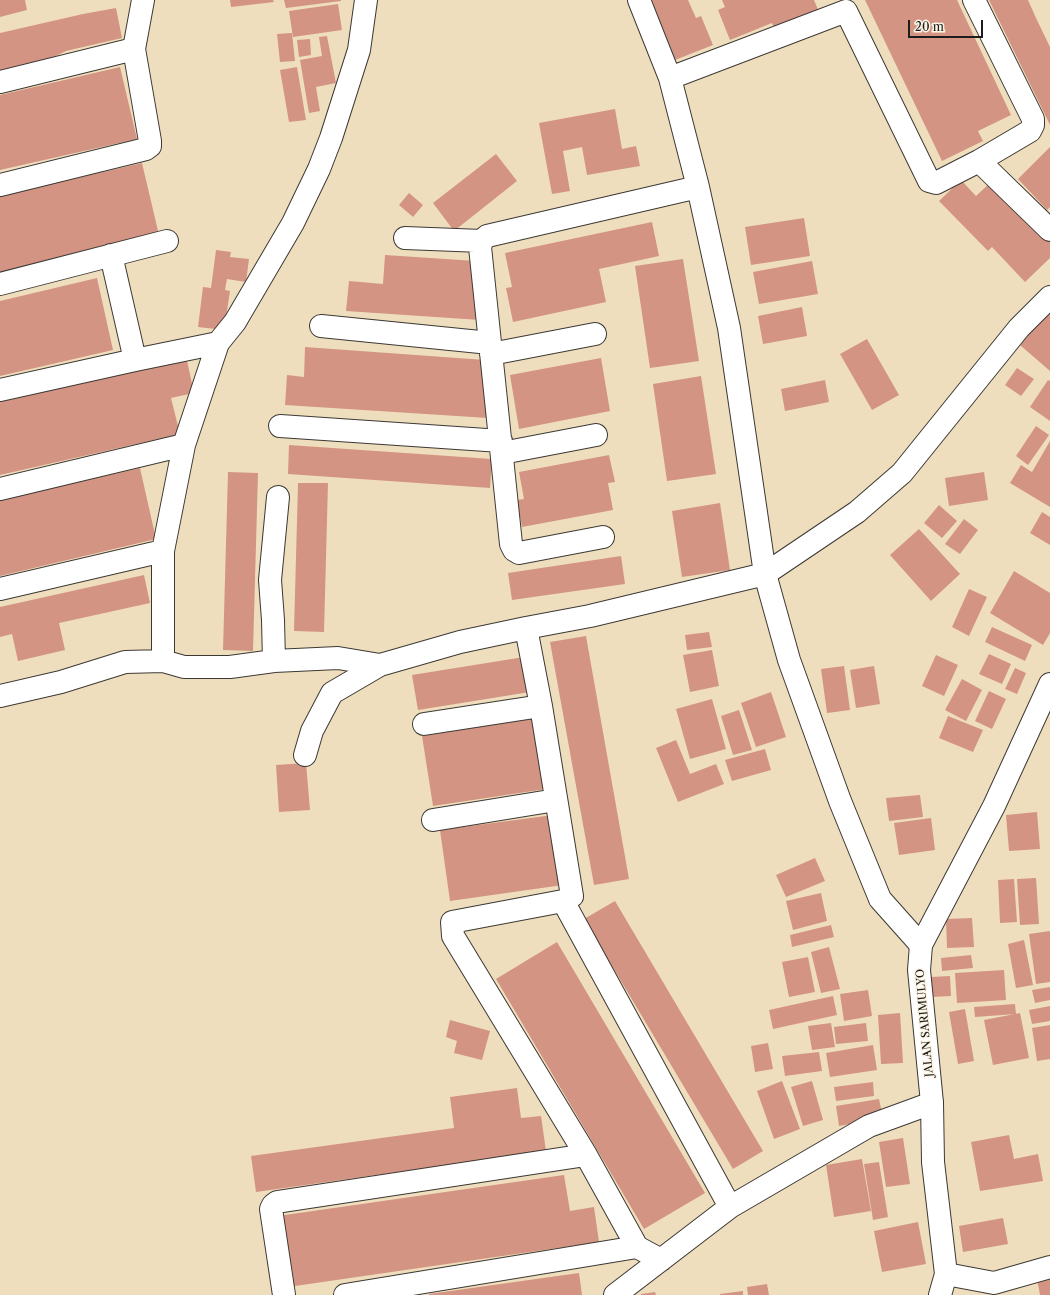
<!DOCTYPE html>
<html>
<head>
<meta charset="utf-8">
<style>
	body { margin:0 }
	#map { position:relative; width:1050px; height:1295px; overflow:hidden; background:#efdebd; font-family:"Libre Caslon Text",serif }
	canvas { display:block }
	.scale { position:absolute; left:908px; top:20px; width:75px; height:18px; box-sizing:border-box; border:2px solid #1c1c1c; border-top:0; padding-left:5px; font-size:12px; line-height:14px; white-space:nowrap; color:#1c1c1c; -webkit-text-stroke:3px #fcf5e5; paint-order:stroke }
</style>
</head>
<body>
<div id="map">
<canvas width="1050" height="1295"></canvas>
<div class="scale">20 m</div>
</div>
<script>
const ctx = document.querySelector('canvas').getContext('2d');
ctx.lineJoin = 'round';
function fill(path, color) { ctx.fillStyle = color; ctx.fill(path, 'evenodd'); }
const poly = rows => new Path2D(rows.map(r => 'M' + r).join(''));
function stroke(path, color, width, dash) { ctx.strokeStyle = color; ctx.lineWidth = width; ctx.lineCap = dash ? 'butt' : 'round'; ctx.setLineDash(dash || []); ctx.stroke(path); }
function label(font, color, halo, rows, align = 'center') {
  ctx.font = font + ' "Libre Caslon Text",serif'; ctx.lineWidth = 3; ctx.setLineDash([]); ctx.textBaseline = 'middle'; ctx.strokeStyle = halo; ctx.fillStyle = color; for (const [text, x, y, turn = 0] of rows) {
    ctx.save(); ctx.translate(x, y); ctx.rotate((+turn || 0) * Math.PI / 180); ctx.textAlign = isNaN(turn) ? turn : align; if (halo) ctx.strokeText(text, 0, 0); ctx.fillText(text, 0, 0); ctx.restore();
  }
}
fill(poly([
	[0,0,25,0,27,10,0,17],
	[230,0,273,0,274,2,231,7],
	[284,0,341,0,341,1,286,8],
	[651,0,688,0,696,18,701,16,713,45,675,60],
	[722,0,814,0,819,12,775,30,772,23,730,40,718,10,725,7],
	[865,0,957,0,1011,115,978,131,983,141,942,161],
	[989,0,1028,0,1036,18,1050,47,1050,125],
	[338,4,342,30,293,37,289,11],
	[116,8,122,38,66,51,46,61,0,71,0,33,83,14],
	[292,33,295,61,280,62,277,34],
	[327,36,336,83,316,87,320,111,309,113,300,60,322,56,319,37],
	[310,39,311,55,299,57,297,40],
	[120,67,137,139,0,170,0,95],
	[297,67,306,120,289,122,280,70],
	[615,109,622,149,636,146,640,166,587,175,582,147,563,151,570,191,552,194,539,123],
	[1050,147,1050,207,1047,210,1018,179],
	[496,154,517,181,454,231,433,203],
	[142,163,159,235,0,272,0,196],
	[961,180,976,196,992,181,1050,241,1050,258,1025,282,992,247,988,251,939,201],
	[409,193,423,205,413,217,399,205],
	[804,218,810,256,751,265,745,227],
	[652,222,659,256,599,269,606,302,513,322,506,288,512,287,505,253],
	[216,250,231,252,230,257,249,259,246,282,227,279,225,290,230,291,224,330,198,327,203,287,211,288],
	[385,255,476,261,480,320,346,311,349,281,383,284],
	[683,259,699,361,650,368,635,266],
	[812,261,818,294,759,304,753,272],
	[97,278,113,350,0,376,0,301],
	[802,307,807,336,763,344,758,316],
	[1050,309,1050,371,1020,345],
	[867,339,899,395,872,410,840,354],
	[305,347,485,360,483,389,490,389,488,418,285,405,287,375,304,377],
	[186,356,194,393,171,398,180,434,0,475,0,400],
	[601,358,610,411,519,429,510,375],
	[1017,368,1034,379,1021,396,1005,385],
	[701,376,716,474,667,481,653,384],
	[825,380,829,402,785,411,781,389],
	[1048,380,1050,381,1050,421,1030,407],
	[1036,426,1049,435,1028,465,1016,456],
	[1050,441,1050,507,1010,483,1021,465,1032,472],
	[289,445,492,459,490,488,288,474],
	[609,455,615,482,608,483,613,510,522,527,517,500,524,499,519,472],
	[140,468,156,539,0,576,0,500],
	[228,472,258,473,253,651,223,650],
	[984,472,988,500,949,506,945,478],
	[298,483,328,483,324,632,294,631],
	[720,503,730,570,682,577,672,511],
	[939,505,957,521,942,538,924,523],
	[1042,512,1050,517,1050,545,1030,533],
	[964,519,978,530,960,554,945,544],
	[919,529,960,574,931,601,890,555],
	[621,556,625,584,512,600,508,573],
	[1014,571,1050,593,1050,633,1043,645,990,613],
	[144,575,150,603,59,623,65,650,18,661,12,634,0,637,0,607],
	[969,589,987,597,969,636,952,627],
	[992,627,1032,645,1025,661,985,642],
	[709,632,712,647,687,650,685,635],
	[586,636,629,879,594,885,550,642],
	[712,650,719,686,690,692,683,655],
	[989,654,1011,664,1002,684,979,674],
	[936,655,958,665,944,696,922,686],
	[524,657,530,692,418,710,412,675],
	[844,666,850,710,827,713,821,669],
	[874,666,880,704,856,708,850,670],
	[1015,668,1026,673,1017,694,1005,689],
	[962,679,982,690,966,721,945,710],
	[989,691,1006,699,992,729,975,721],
	[771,692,786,737,756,747,741,703],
	[712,699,726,749,690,759,676,709],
	[739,710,752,750,733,755,721,716],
	[948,716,983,730,973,752,939,738],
	[534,718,546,789,433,806,422,736],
	[676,740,690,774,716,764,724,784,678,802,656,748],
	[765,749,771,770,732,781,725,760],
	[306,763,310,810,279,812,276,765],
	[920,795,923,817,889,821,886,798],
	[1037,812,1040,849,1009,851,1006,815],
	[553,815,563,885,450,901,440,830],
	[931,818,935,850,899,855,894,823],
	[815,858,825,881,786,897,776,875],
	[1036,878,1039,924,1020,925,1017,879],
	[1014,879,1017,922,1000,923,998,880],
	[821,893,827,921,793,930,786,901],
	[615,901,763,1151,733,1169,584,919],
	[972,918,974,947,947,948,946,919],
	[831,925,834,937,792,947,790,935],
	[1050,931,1050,982,1036,984,1029,934],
	[1024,940,1033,985,1016,988,1008,944],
	[557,942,705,1193,644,1229,496,979],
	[829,947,840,989,821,993,811,952],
	[971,955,973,968,942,971,941,958],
	[808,957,815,992,789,997,782,962],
	[1004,970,1006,1000,957,1003,955,973],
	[950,976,951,996,931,997,931,977],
	[1050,987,1050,1000,1035,1003,1032,990],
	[868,990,872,1016,844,1021,840,994],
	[833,996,837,1015,773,1029,769,1010],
	[1015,1004,1016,1014,975,1017,974,1007],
	[1050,1006,1050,1021,1032,1024,1029,1010],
	[965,1009,974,1061,958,1064,949,1012],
	[900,1013,903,1063,881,1064,878,1015],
	[1020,1013,1029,1058,993,1065,984,1020],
	[450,1020,490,1031,482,1060,454,1053,457,1041,446,1037],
	[831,1023,835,1047,812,1050,808,1026],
	[866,1023,868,1041,836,1044,834,1027],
	[1050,1025,1050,1059,1037,1061,1032,1028],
	[768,1043,773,1069,755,1072,751,1046],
	[873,1045,877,1070,830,1077,826,1053],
	[819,1052,822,1071,785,1076,782,1056],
	[782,1081,800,1129,774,1139,757,1091],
	[812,1081,823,1120,803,1126,791,1087],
	[873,1082,874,1096,836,1101,834,1087],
	[517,1088,521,1118,541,1116,546,1151,256,1192,251,1156,454,1128,450,1097],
	[879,1099,883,1118,839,1126,836,1106],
	[1009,1135,1014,1159,1038,1154,1043,1181,980,1191,971,1142],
	[903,1138,910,1184,886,1187,879,1142],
	[862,1159,871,1211,834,1217,826,1165],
	[879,1162,888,1217,873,1220,864,1164],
	[564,1175,570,1211,594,1207,599,1242,288,1287,278,1216],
	[1003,1218,1008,1244,963,1252,959,1226],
	[918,1222,926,1264,882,1272,874,1231],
	[1050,1272,1050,1295,1040,1295,1036,1274],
	[579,1273,582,1295,429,1295,429,1294],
	[767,1284,769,1295,748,1295,747,1287],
	[743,1291,743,1295,720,1295,720,1294],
	[655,1292,656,1295,641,1295,641,1294]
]), '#d49483');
const street = poly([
	[639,0,670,78,698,187,729,328,765,574,789,660,840,801,880,899,921,945],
	[670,78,846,11,929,181,936,183,979,161,1030,131,1033,125,1033,119,974,0],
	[0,82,134,49],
	[979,161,1050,230],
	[0,185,146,149,150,146,150,141,134,49,143,0],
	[405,238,482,241],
	[111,255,135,360],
	[0,284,167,241],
	[321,326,490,343],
	[218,343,235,322,293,223,319,169,331,138,359,50,366,0],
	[491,354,595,334],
	[0,390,135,360,218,343,184,445,163,551,163,661],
	[280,426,501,441],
	[502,453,596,435],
	[0,489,184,445],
	[603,537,519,553,514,550,511,544,480,247,482,241,487,236,698,187],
	[0,589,163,551],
	[526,628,541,706,572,896,563,901,452,922,453,936,586,1155,637,1247,661,1260],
	[274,661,273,620,270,580,278,497],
	[0,696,61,682,125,662,163,661,184,667,230,667,274,661,338,658,380,665],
	[424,724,541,706],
	[305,755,312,731,332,693,380,665,460,642,526,628,590,616,765,574,857,512,902,473,1019,328,1050,297],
	[433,820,556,800],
	[563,901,730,1207],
	[946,1274,994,1283,1050,1267],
	[284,1295,271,1209,273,1205,277,1202,586,1155],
	[345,1295,637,1247],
	[615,1295,730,1207,869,1126,932,1103]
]);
const secondary = poly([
	[940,1295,946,1274,933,1162,932,1103,919,970,921,945,994,806,1050,684]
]);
stroke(street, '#3c3934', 24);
stroke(secondary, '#3c3934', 24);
stroke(street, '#fff', 22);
stroke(secondary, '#fff', 22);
label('11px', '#1c1c1c', '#fcf5e5', [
	["JALAN SARIMULYO",925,1023,-95]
]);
</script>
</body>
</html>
